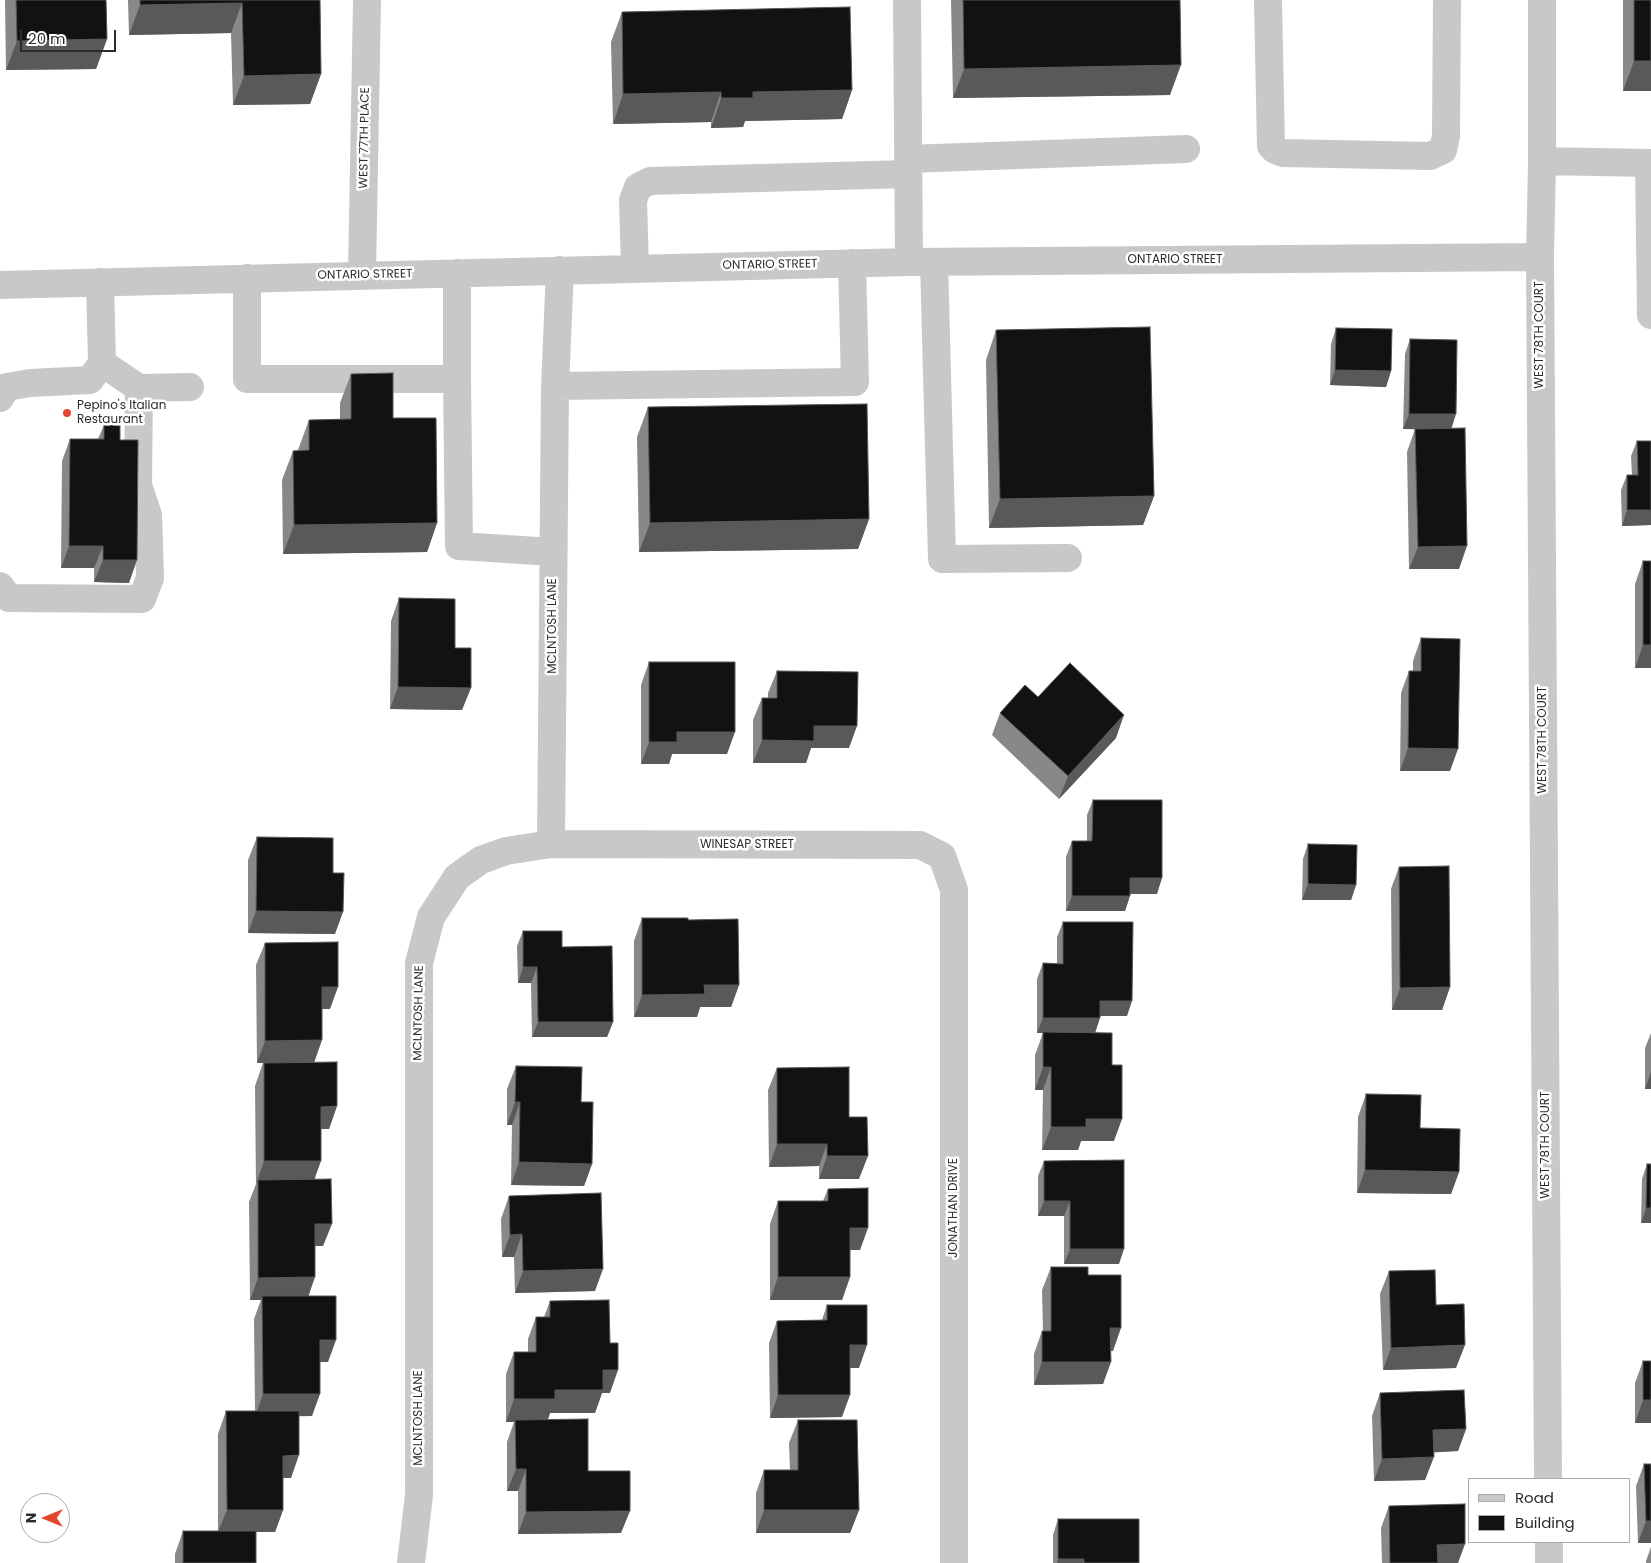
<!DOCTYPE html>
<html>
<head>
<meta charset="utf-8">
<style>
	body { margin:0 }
	#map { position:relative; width:1651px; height:1563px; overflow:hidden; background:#fff; font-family:Poppins,sans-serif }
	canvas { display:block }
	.legend { position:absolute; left:1468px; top:1478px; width:162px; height:65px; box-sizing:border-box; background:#fff; border:1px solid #aaa; margin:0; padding:6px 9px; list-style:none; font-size:15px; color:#2b2b2b }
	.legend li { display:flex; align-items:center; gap:10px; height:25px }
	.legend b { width:25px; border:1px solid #aaa }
	.north { position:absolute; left:20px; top:1493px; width:50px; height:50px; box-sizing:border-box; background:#fff; border:1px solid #aaa; border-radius:50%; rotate:270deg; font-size:14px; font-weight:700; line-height:20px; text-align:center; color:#2b2b2b }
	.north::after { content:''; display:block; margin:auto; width:18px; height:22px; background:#e4462c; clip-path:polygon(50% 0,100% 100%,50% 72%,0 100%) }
	.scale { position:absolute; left:20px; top:30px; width:96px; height:22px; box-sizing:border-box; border:2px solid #2b2b2b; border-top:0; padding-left:6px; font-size:15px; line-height:18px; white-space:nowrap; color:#2b2b2b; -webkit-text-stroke:4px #fff; paint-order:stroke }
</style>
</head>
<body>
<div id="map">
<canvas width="1651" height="1563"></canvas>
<ul class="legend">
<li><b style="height:6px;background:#c8c8c8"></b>Road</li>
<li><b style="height:14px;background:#121212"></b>Building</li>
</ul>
<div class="north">N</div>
<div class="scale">20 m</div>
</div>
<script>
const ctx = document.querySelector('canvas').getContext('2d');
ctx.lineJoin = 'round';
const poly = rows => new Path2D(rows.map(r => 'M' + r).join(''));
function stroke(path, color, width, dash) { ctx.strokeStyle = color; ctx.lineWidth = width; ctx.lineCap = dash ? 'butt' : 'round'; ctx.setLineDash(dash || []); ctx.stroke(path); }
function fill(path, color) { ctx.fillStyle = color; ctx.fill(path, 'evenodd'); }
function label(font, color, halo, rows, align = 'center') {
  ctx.font = font + ' Poppins,sans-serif'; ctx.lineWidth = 5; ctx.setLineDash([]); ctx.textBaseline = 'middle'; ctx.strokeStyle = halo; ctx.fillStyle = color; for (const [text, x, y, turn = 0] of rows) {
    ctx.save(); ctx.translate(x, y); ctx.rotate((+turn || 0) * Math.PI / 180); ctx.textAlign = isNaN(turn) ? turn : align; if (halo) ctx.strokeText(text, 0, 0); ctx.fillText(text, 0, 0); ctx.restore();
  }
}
stroke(poly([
	[907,0,909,262],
	[1268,0,1271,146,1275,150,1283,153,1430,156,1443,150,1446,136,1447,0],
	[1542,0,1542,161,1540,257,1548,1479],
	[908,159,1186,149],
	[1542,161,1651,163],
	[1649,163,1651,315],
	[934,262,942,559,1068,558],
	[635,269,633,200,638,187,650,181,908,174],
	[362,275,367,0],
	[247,278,247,379,457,379,457,273],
	[0,285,909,262,1540,257],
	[457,379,459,546,553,552],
	[555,386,855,382,852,263],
	[139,388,190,387],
	[0,398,7,387,30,383,90,380,102,363,100,282],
	[0,586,9,598,142,599,150,578,148,515,138,485,139,388,102,363],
	[551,844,920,845,942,856,954,890,954,1563],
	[1549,1542,1549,1563],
	[411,1563,419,1495,419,963,431,917,457,877,481,860,506,851,551,844,555,386,560,270]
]), '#c8c8c8', 28);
fill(poly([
	[5,0,106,0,107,39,96,69,6,70],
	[128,0,320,0,321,74,310,104,233,105,231,33,129,35],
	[951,0,1180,0,1170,95,953,98],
	[1623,0,1651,0,1651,91,1623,91],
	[622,12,852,90,842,119,745,121,743,127,711,128,711,122,613,124,611,42],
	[1336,328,1391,371,1386,387,1330,385,1331,344],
	[996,330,1154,496,1143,525,989,528,986,360],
	[1410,339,1451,429,1459,569,1409,569,1407,452,1415,429,1419,429,1403,429,1405,354],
	[351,374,393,418,437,523,427,552,283,554,282,480,293,451,298,450,309,420,340,419,340,403],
	[648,407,869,519,858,549,639,552,637,437],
	[104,425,120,440,129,583,94,582,94,568,61,568,62,461,70,439,98,439],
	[1637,441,1651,441,1651,525,1622,526,1621,490,1627,475,1632,475,1631,456],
	[1643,561,1651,561,1651,668,1635,668,1635,584],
	[399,598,455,648,462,710,390,709,391,621],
	[1421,638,1450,771,1400,771,1401,693,1409,671,1413,671,1413,661],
	[649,662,727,754,672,754,669,764,641,764,641,685],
	[777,671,849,748,811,748,806,763,753,763,753,720,762,698,768,698,768,693],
	[1000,713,1116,738,1059,799,992,735],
	[1093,800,1157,894,1130,894,1125,911,1066,911,1066,857,1072,841,1087,841,1087,815],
	[257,837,333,873,335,934,248,933,248,860],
	[1308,844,1356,885,1351,900,1302,900,1303,859],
	[1399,867,1450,987,1442,1010,1392,1010,1391,889],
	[642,918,688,920,739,985,731,1007,700,1007,697,1017,634,1017,634,941],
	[1063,922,1127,1016,1100,1016,1095,1033,1112,1065,1114,1141,1081,1141,1078,1150,1042,1150,1043,1090,1035,1090,1035,1055,1043,1033,1037,1033,1037,979,1043,963,1057,964,1057,937],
	[523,931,562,947,613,1022,607,1037,532,1037,531,983,518,983,517,946],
	[265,943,330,1009,322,1009,314,1062,337,1106,329,1129,321,1129,315,1179,323,1246,315,1246,309,1296,328,1362,320,1362,312,1416,299,1416,291,1478,283,1478,283,1510,275,1532,256,1532,256,1563,175,1563,175,1554,183,1531,218,1531,218,1434,226,1411,255,1411,254,1319,261,1300,250,1300,249,1202,256,1184,255,1086,263,1063,257,1063,256,965],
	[1651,1033,1651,1089,1645,1089,1645,1048],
	[516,1066,581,1102,592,1164,584,1186,511,1185,512,1125,507,1125,507,1089],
	[777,1068,849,1117,859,1179,819,1179,819,1166,769,1167,768,1090],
	[1366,1094,1420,1128,1459,1172,1451,1194,1357,1193,1358,1117],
	[1044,1161,1119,1264,1064,1264,1064,1216,1038,1216,1038,1176],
	[1647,1164,1651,1223,1641,1223,1642,1179],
	[828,1189,860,1250,850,1250,850,1277,842,1300,770,1300,770,1224,778,1201,823,1201],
	[509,1196,595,1291,515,1293,514,1257,502,1257,501,1219],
	[1051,1267,1088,1275,1113,1351,1111,1351,1103,1384,1034,1385,1034,1354,1042,1331,1043,1331,1042,1290],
	[1389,1271,1436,1305,1456,1368,1383,1370,1380,1294],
	[550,1301,610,1393,602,1393,595,1413,550,1413,548,1419,588,1471,621,1533,518,1534,518,1491,507,1491,507,1442,514,1422,506,1422,506,1374,514,1352,528,1352,528,1339,536,1317,544,1317],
	[827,1305,859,1368,850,1368,842,1417,770,1418,769,1343,777,1321,822,1320],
	[1643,1361,1651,1423,1635,1423,1635,1383],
	[1380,1393,1466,1429,1458,1451,1433,1452,1425,1480,1374,1481,1372,1416],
	[798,1420,859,1510,850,1533,756,1533,756,1493,764,1470,790,1470,789,1443],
	[1644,1464,1651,1464,1651,1543,1638,1543,1636,1486],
	[1389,1506,1458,1563,1382,1563,1381,1528],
	[1058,1519,1139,1563,1053,1563,1053,1535],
	[1651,1547,1651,1563,1646,1563,1646,1561]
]), '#888');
fill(poly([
	[242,3,231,33,129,35,140,5],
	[107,39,96,69,6,70,17,41],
	[1634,61,1651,61,1651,91,1623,91],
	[1181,65,1170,95,953,98,964,69],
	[321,74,310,104,233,105,244,76],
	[852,90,842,119,745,121,743,127,711,128,721,98,753,92],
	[721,92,711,122,613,124,623,94],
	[1335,370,1391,371,1386,387,1330,385],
	[1409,414,1456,414,1451,430,1403,429],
	[1154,496,1143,525,989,528,1000,499],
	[1627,510,1651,510,1651,525,1622,526],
	[869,519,858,549,639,552,650,523],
	[437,523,427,552,283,554,294,525],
	[69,546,103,546,94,568,61,568],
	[1467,546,1459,569,1409,569,1418,547],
	[103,560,137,560,129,583,94,582],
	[1643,645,1651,645,1651,668,1635,668],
	[398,687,471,688,462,710,390,709],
	[1124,715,1116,738,1059,799,1068,776],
	[814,726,857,726,849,748,811,748,806,763,753,763,762,740],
	[677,732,735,732,727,754,672,754,669,764,641,764,649,742],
	[1408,748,1458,749,1450,771,1400,771],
	[1130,878,1162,878,1157,894,1125,894],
	[1308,884,1356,885,1351,900,1302,900],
	[1072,896,1130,896,1125,911,1066,911],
	[256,911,343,912,335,934,248,933],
	[523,967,537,967,531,983,518,983],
	[704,985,739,985,731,1007,700,1007,697,1017,634,1017,642,995],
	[322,987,338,987,330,1009,314,1009],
	[1450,987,1442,1010,1392,1010,1400,988],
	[1100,1001,1132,1001,1127,1016,1095,1016],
	[1043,1018,1100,1018,1095,1033,1037,1033],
	[538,1022,613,1022,607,1037,532,1037],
	[322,1040,314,1063,257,1063,265,1041],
	[1043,1067,1051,1067,1043,1090,1035,1090],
	[1651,1072,1651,1089,1645,1089],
	[515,1102,520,1102,512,1125,507,1125],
	[337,1106,329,1129,313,1129,321,1107],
	[1086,1119,1122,1119,1114,1141,1081,1141,1078,1150,1042,1150,1051,1127],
	[777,1144,827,1144,819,1166,769,1167],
	[827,1156,868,1156,859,1179,819,1179],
	[264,1161,321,1161,313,1183,258,1180,256,1184],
	[519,1162,592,1164,584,1186,511,1185],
	[1365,1170,1459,1172,1451,1194,1357,1193],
	[1044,1201,1070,1201,1064,1216,1038,1216],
	[1646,1208,1651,1208,1651,1223,1641,1223],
	[315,1224,332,1224,323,1246,307,1246],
	[850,1228,868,1228,860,1250,842,1250],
	[522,1234,514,1257,502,1257,510,1235],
	[1070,1249,1124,1249,1119,1264,1064,1264],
	[603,1269,595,1291,515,1293,523,1271],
	[315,1277,307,1300,262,1296,261,1300,250,1300,258,1278],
	[778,1277,850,1277,842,1300,770,1300],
	[1110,1328,1121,1328,1113,1351,1102,1351],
	[320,1340,336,1340,328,1362,312,1362],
	[850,1345,867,1345,859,1368,842,1368],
	[1465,1345,1456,1368,1383,1370,1391,1348],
	[1042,1362,1111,1362,1103,1384,1034,1385],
	[603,1370,618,1370,610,1393,602,1393,595,1413,550,1413,547,1422,515,1420,514,1422,506,1422,514,1399,555,1390],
	[263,1394,320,1394,312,1416,255,1417],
	[778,1395,850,1395,842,1417,770,1418],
	[1643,1400,1651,1400,1651,1423,1635,1423],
	[1466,1429,1458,1451,1424,1453,1433,1430],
	[299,1455,291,1478,275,1478,283,1456],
	[1434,1457,1425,1480,1374,1481,1382,1459],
	[516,1469,526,1469,518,1491,507,1491],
	[227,1510,283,1510,275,1532,218,1532],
	[764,1510,859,1510,850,1533,756,1533],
	[630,1511,621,1533,518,1534,526,1512],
	[1646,1521,1651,1521,1651,1543,1638,1543],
	[1465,1544,1458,1563,1431,1563,1437,1545],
	[1058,1559,1084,1559,1083,1563,1057,1563]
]), '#595959');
const building = poly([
	[16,0,106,0,107,39,17,41,16,0],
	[140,0,320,0,321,74,244,76,242,3,140,5,140,0],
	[963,0,1180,0,1181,65,964,69,963,0],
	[1634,0,1651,0,1651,61,1634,61,1634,0],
	[850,7,852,90,753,92,753,98,721,98,721,92,623,94,622,12,850,7],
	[1150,327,1154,496,1000,499,996,330,1150,327],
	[1336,328,1392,329,1391,371,1335,370,1336,328],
	[1410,339,1457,340,1456,414,1409,414,1410,339],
	[393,373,393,418,436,418,437,523,294,525,293,451,309,450,309,420,351,419,351,374,393,373],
	[867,404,869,519,650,523,648,407,867,404],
	[104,425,120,425,120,440,138,440,137,560,103,560,103,546,69,546,70,439,104,439,104,425],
	[1465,428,1467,546,1418,547,1415,429,1465,428],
	[1637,441,1651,441,1651,510,1627,510,1627,475,1638,475,1637,441],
	[1643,561,1651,561,1651,645,1643,645,1643,561],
	[399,598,455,599,455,648,471,648,471,688,398,687,399,598],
	[1421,638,1460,639,1458,749,1408,748,1409,671,1421,671,1421,638],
	[649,662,735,662,735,732,677,732,677,742,649,742,649,662],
	[1070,663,1124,715,1068,776,1000,713,1025,685,1038,697,1070,663],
	[777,671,858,672,857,726,814,726,814,741,762,740,762,698,777,698,777,671],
	[1093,800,1162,800,1162,878,1130,878,1130,896,1072,896,1072,841,1092,841,1093,800],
	[257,837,333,838,333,873,344,873,343,912,256,911,257,837],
	[1308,844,1357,845,1356,885,1308,884,1308,844],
	[1449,866,1450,987,1400,988,1399,867,1449,866],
	[642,918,688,918,688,920,738,919,739,985,704,985,705,994,642,995,642,918],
	[1063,922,1133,922,1132,1001,1100,1001,1100,1018,1043,1018,1043,963,1063,964,1063,922],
	[523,931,562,931,562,947,612,946,613,1022,538,1022,537,967,523,967,523,931],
	[338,942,338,987,322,987,322,1040,265,1041,265,943,338,942],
	[1043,1032,1112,1033,1112,1065,1122,1065,1122,1119,1086,1119,1086,1127,1051,1127,1051,1067,1043,1067,1043,1032],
	[337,1062,337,1106,321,1107,321,1161,264,1161,264,1063,337,1062],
	[516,1066,582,1067,581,1102,593,1102,592,1164,519,1162,520,1102,515,1102,516,1066],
	[849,1067,849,1117,867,1117,868,1156,827,1156,827,1144,777,1144,777,1068,849,1067],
	[1366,1094,1421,1095,1420,1128,1460,1129,1459,1172,1365,1170,1366,1094],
	[1124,1160,1124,1249,1070,1249,1070,1201,1044,1201,1044,1161,1124,1160],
	[1647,1164,1651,1164,1651,1208,1646,1208,1647,1164],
	[331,1179,332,1224,315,1224,315,1277,258,1278,258,1180,331,1179],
	[868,1188,868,1228,850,1228,850,1277,778,1277,778,1201,828,1201,828,1189,868,1188],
	[601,1193,603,1269,523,1271,522,1234,510,1235,509,1196,601,1193],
	[1051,1267,1088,1267,1088,1275,1121,1275,1121,1328,1110,1328,1111,1362,1042,1362,1042,1331,1051,1331,1051,1267],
	[1435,1270,1436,1305,1464,1304,1465,1345,1391,1348,1389,1271,1435,1270],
	[262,1296,336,1296,336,1340,320,1340,320,1394,263,1394,262,1296],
	[609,1300,610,1343,618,1343,618,1370,603,1370,603,1390,555,1390,555,1399,514,1399,514,1352,536,1352,536,1317,550,1317,550,1301,609,1300],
	[827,1305,867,1305,867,1345,850,1345,850,1395,778,1395,777,1321,827,1320,827,1305],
	[1643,1361,1651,1361,1651,1400,1643,1400,1643,1361],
	[1464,1390,1466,1429,1433,1430,1434,1457,1382,1459,1380,1393,1464,1390],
	[226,1411,299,1411,299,1455,283,1456,283,1510,227,1510,226,1411],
	[588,1419,588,1471,630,1471,630,1511,526,1512,526,1469,516,1469,515,1420,588,1419],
	[798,1420,857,1420,859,1510,764,1510,764,1470,798,1470,798,1420],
	[1644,1464,1651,1464,1651,1521,1646,1521,1644,1464],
	[1465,1504,1465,1544,1437,1545,1438,1563,1390,1563,1389,1506,1465,1504],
	[1058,1519,1139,1519,1139,1563,1084,1563,1084,1559,1058,1559,1058,1519],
	[183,1531,256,1531,256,1563,183,1563,183,1531]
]);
fill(building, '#121212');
stroke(building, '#595959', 1);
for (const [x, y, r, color] of [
	[67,413,5,"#e4462c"]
]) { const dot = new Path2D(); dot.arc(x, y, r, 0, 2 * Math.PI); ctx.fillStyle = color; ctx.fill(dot); stroke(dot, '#fff', 2); }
label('12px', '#2b2b2b', '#fff', [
	["WEST 77TH PLACE",365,138,-89],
	["ONTARIO STREET",1175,260],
	["ONTARIO STREET",770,265,-1],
	["ONTARIO STREET",365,275,-1],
	["WEST 78TH COURT",1540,335,-90],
	["MCLNTOSH LANE",553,626,-90],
	["WEST 78TH COURT",1543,740,-90],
	["WINESAP STREET",747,845],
	["MCLNTOSH LANE",419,1013,-89],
	["WEST 78TH COURT",1546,1145,-90],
	["JONATHAN DRIVE",954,1208,-90],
	["MCLNTOSH LANE",419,1418,-90]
]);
label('12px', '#2b2b2b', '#fff', [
	["Pepino's Italian",77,406],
	["Restaurant",77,420]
], 'left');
</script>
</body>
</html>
